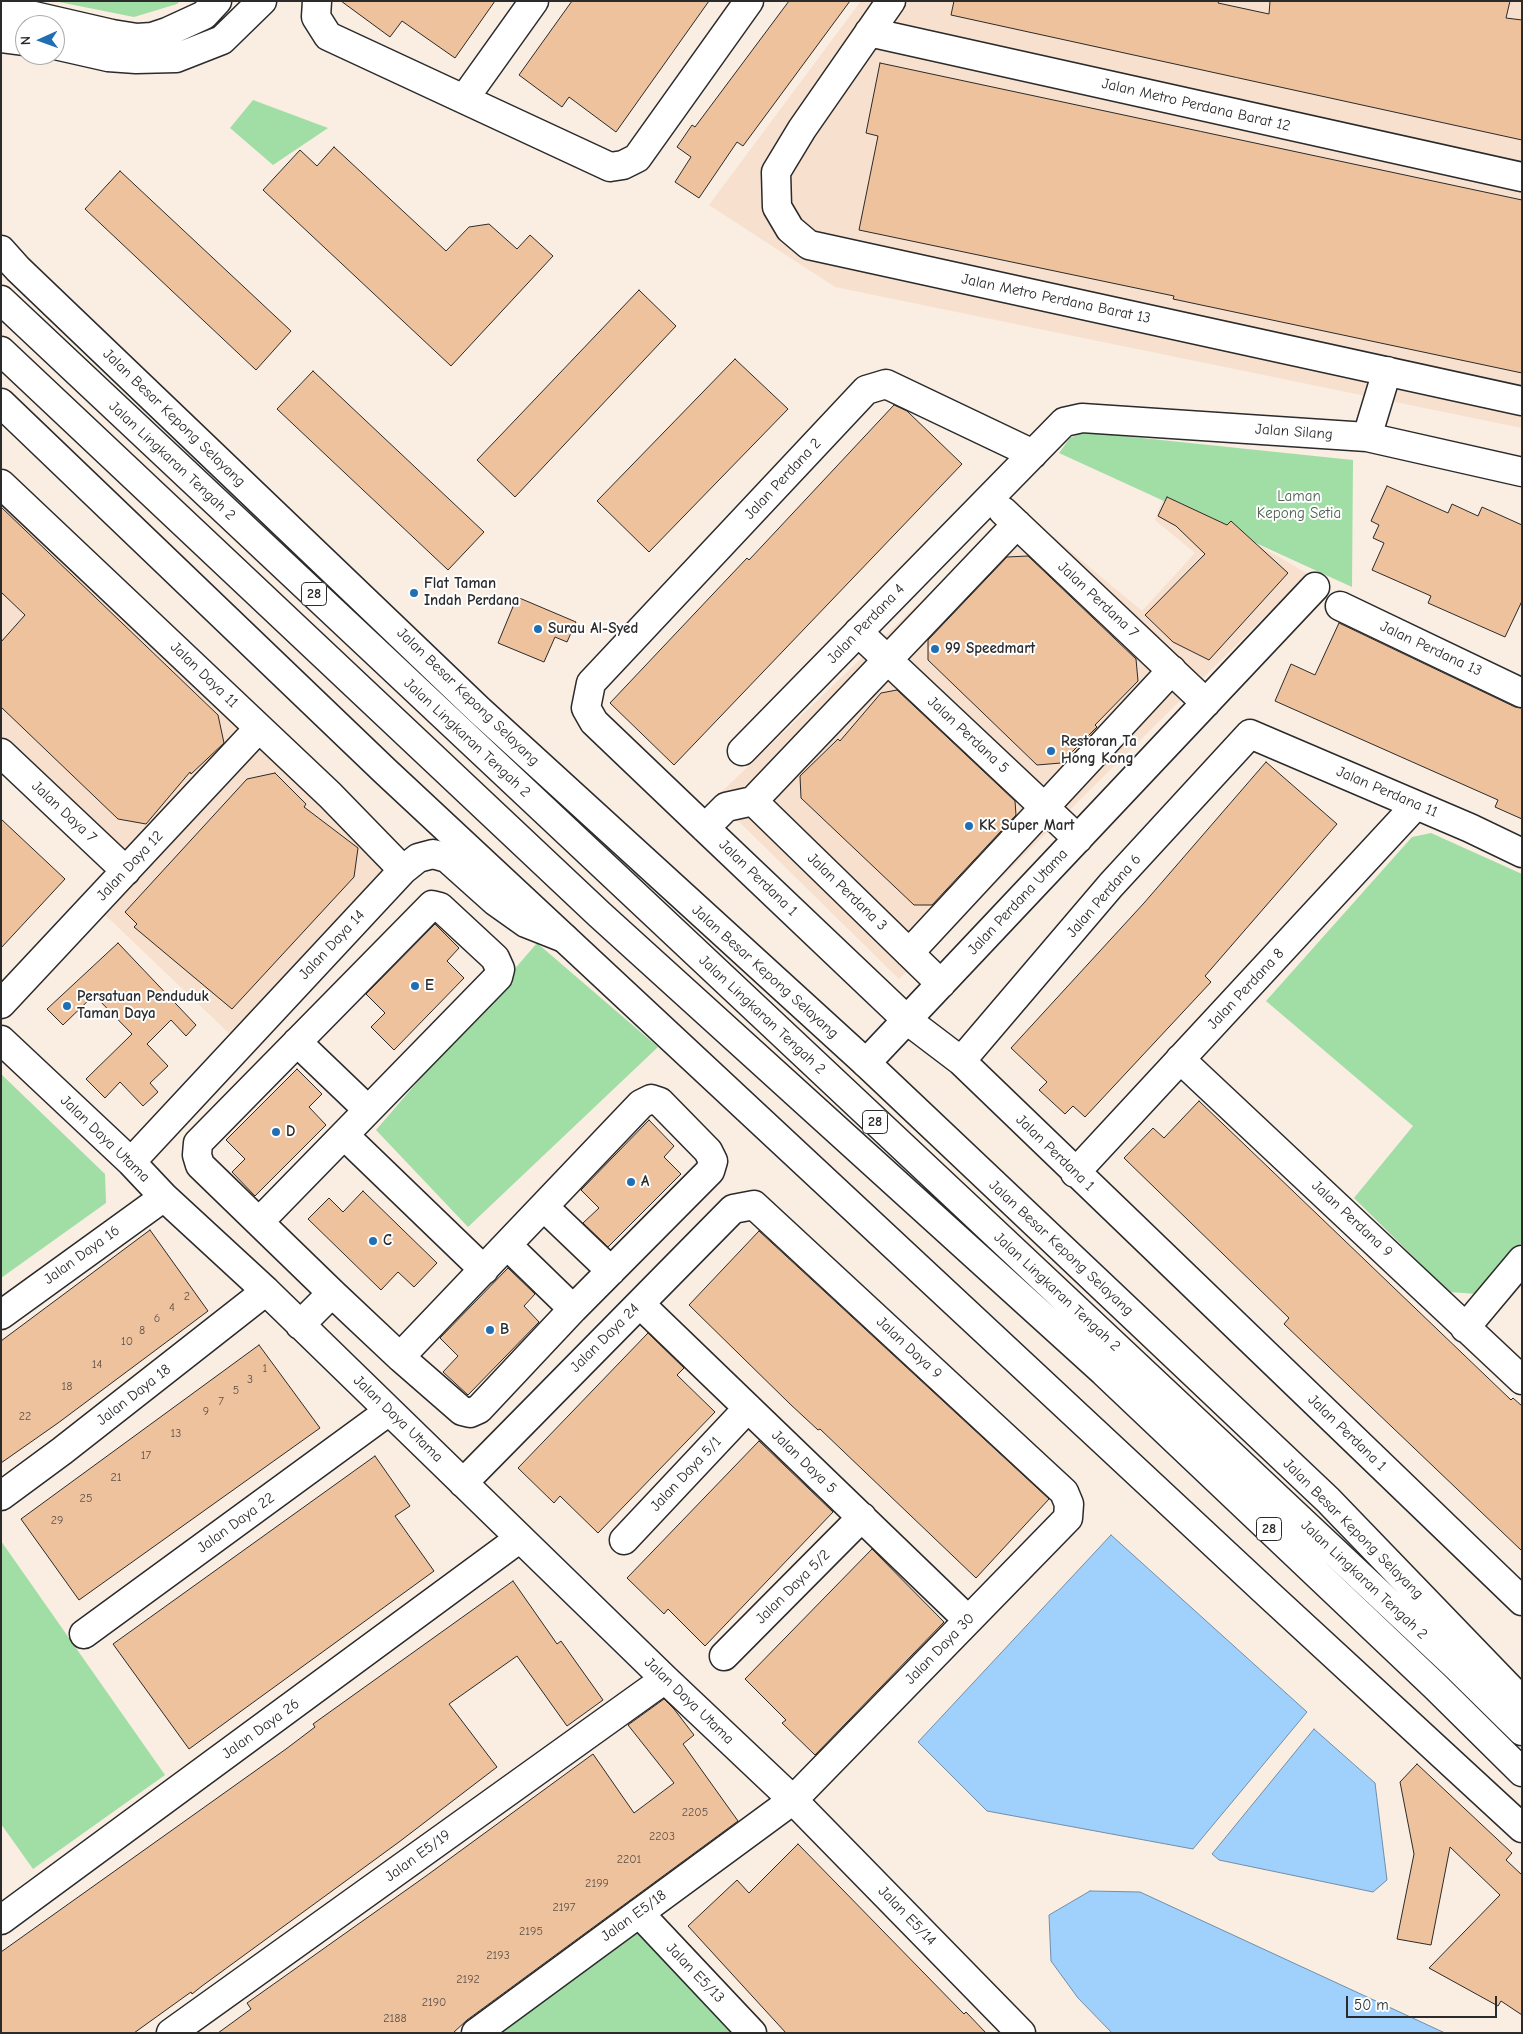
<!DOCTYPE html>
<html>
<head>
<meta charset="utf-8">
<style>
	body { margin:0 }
	#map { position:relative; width:1523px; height:2034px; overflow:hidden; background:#faede2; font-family:"Comic Neue",sans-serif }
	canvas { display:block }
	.frame { position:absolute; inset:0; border:2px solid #2b2b2b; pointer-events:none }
	.north { position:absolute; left:15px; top:15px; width:50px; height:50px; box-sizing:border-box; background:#fff; border:1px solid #aaa; border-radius:50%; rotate:268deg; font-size:14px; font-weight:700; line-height:20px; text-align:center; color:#2b2b2b }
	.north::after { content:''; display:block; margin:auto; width:18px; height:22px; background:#1f6fb2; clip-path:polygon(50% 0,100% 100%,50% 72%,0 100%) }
	.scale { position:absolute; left:1346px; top:1996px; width:151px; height:22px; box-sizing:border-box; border:2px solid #2b2b2b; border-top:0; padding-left:6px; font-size:15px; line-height:18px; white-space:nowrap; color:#2b2b2b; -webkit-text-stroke:4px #fff; paint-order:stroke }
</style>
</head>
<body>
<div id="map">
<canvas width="1523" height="2034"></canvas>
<div class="frame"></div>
<div class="north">N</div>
<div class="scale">50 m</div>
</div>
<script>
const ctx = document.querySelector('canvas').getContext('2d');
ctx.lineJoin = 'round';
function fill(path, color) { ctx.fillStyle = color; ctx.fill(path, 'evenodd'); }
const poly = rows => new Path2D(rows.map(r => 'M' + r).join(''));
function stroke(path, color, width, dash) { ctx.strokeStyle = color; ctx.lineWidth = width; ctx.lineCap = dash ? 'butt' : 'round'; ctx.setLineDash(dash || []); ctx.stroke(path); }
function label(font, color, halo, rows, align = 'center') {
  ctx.font = font + ' "Comic Neue",sans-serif'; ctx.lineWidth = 4; ctx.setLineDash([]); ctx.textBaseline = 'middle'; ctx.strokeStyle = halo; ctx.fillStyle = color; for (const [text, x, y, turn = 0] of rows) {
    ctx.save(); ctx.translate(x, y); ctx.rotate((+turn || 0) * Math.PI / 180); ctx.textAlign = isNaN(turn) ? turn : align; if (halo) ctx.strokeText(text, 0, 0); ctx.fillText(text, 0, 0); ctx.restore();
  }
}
fill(poly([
	[861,1,1522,1,1522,428,835,287,709,205],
	[1166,491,1308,574,899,979,715,798,1019,508,1142,611,1195,553,1155,520],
	[1,496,392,870,234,1038,100,910,137,869,1,740]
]), '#f7e0ce');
fill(poly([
	[54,1,180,1,177,4,134,17],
	[253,100,328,128,273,165,230,128],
	[1084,432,1353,460,1352,587,1059,453,1070,438],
	[1431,833,1522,874,1522,1242,1477,1294,1449,1292,1354,1198,1413,1126,1266,1001,1412,837],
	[537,943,658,1047,468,1227,376,1130],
	[1,1074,105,1174,106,1203,1,1278],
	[1,1541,165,1775,33,1869,1,1824],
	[639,1913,748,2033,476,2033]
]), '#a0dea6');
const water = poly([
	[1111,1535,1307,1712,1193,1849,987,1811,918,1742,1111,1535],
	[1314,1729,1375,1783,1387,1880,1373,1892,1219,1860,1212,1854,1314,1729],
	[1090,1891,1140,1892,1445,2033,1112,2033,1078,1998,1051,1961,1049,1915,1090,1891]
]);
fill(water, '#a0d0fc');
stroke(water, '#718ea8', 1);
const building = poly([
	[341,1,495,1,455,58,402,21,390,37,341,1],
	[572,1,709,1,616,132,569,97,562,107,519,75,572,1],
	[789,1,850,1,743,146,737,142,699,198,675,182,691,157,677,147,692,125,695,127,789,1],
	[954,1,1219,1,1218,3,1269,14,1270,1,1510,1,1506,18,1522,20,1522,140,951,15,954,1],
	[880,63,1522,200,1522,373,1173,299,1174,296,859,230,878,136,866,133,880,63],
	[334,147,446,251,469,227,489,224,517,249,530,235,553,256,451,366,263,190,300,150,317,166,334,147],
	[120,171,291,331,256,370,85,209,120,171],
	[639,290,676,326,515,497,477,460,639,290],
	[735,359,788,409,649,552,597,501,735,359],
	[313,371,484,532,448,570,277,409,313,371],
	[894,405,907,411,962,464,674,765,610,703,747,558,749,560,894,405],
	[1387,486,1448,513,1452,504,1478,516,1482,507,1522,525,1522,601,1505,637,1428,603,1431,596,1372,570,1384,543,1373,538,1379,525,1371,521,1387,486],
	[1167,497,1227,525,1231,521,1288,573,1209,660,1173,642,1145,615,1205,554,1176,526,1158,516,1167,497],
	[1,507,218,715,224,743,191,774,190,772,146,824,118,819,1,707,1,642,25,615,1,592,1,507],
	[1028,556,1136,659,1138,681,1095,725,1097,727,1061,763,1037,765,928,660,928,640,1007,557,1028,556],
	[517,597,576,622,567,642,555,637,544,662,498,643,517,597],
	[1339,623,1515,707,1522,708,1522,819,1495,807,1498,800,1275,701,1291,664,1315,675,1339,623],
	[897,690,1015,801,1016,815,932,905,914,905,801,798,800,776,838,739,840,741,881,693,897,690],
	[1266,762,1337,824,1205,976,1211,982,1085,1117,1073,1106,1065,1114,1039,1090,1047,1082,1011,1048,1144,903,1266,762],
	[275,773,306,804,304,807,358,848,354,877,232,1009,134,927,137,924,125,912,247,779,275,773],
	[1,819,65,879,1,948,1,819],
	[435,924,459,948,447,961,464,978,394,1050,371,1027,385,1013,366,994,435,924],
	[118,943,196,1025,186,1036,171,1020,147,1044,168,1066,150,1083,158,1092,143,1106,120,1082,105,1098,86,1079,132,1034,94,995,63,1025,47,1009,118,943],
	[297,1069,322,1094,309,1107,326,1125,255,1196,232,1172,245,1159,226,1140,297,1069],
	[1199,1101,1511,1400,1513,1398,1522,1406,1522,1551,1284,1324,1289,1318,1124,1158,1153,1128,1164,1138,1199,1101],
	[649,1120,674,1146,664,1157,681,1174,608,1247,583,1223,599,1208,581,1190,649,1120],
	[363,1191,437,1263,414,1287,398,1272,381,1290,308,1219,329,1198,343,1212,363,1191],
	[150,1230,208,1311,58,1423,1,1463,1,1341,150,1230],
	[759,1231,1049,1499,976,1578,820,1429,818,1430,790,1404,689,1305,759,1231],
	[508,1268,535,1294,524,1306,539,1322,468,1395,443,1372,458,1356,440,1338,508,1268],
	[648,1333,684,1368,677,1375,715,1412,598,1533,560,1496,554,1503,518,1468,648,1333],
	[259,1345,320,1428,79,1600,21,1519,259,1345],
	[759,1441,833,1512,705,1646,668,1609,664,1614,627,1578,759,1441],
	[375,1456,410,1506,395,1516,434,1571,189,1749,113,1644,375,1456],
	[872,1549,944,1622,815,1755,782,1723,786,1720,745,1679,872,1549],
	[513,1581,557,1644,561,1641,603,1700,567,1726,517,1656,449,1704,497,1767,399,1842,202,1986,192,1994,191,1992,134,2033,1,2033,1,1952,286,1749,315,1727,313,1724,513,1581],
	[664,1699,674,1709,694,1735,683,1744,738,1821,467,2020,453,2033,218,2033,251,2009,247,2003,426,1876,593,1754,634,1813,674,1783,628,1725,664,1699],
	[1417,1764,1512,1853,1506,1860,1522,1875,1522,2015,1501,2001,1498,2006,1429,1968,1500,1895,1450,1847,1431,1945,1397,1939,1414,1854,1400,1782,1417,1764],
	[798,1844,964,2014,966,2012,986,2033,786,2033,688,1926,737,1880,749,1893,798,1844]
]);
fill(building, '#efc29e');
stroke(building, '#2b2b2b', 1);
const minor = poly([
	[317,1,316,17,328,36,610,167,623,165,637,158,749,1],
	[891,1,802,129,776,172,777,207,790,229,809,245,1522,401],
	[1,12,34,16,112,34,137,38,152,37,167,32,204,15,217,1],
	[869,32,1522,177],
	[1,38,25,41],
	[55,45,108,57,136,59,176,58,222,40,262,1],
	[464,99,534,1],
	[1367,437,1387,371],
	[1033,454,886,384,866,390,591,683,586,708,594,722,705,828,907,1020,961,1061,1522,1601],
	[1,484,330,795,403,870],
	[1003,511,1206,703],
	[1340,606,1522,693],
	[858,632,1078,839],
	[742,751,1064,422,1082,418,1367,437,1522,472],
	[1,753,126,871],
	[753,801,941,984],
	[705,828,726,807,753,801,1017,524],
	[909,953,1172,670],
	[1,1004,259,728],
	[1,1040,131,1162,164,1197,266,1291,665,1679,793,1800,1021,2033],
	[297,1042,368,1110],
	[1180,1059,1522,1380],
	[961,1061,1111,885,1250,734,1470,828,1522,853],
	[866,1063,1315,587],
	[344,1135,484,1270],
	[131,1162,403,870,418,858,433,854,447,858,495,901,526,923,564,938],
	[1075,1173,1416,805],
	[544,1207,611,1271],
	[259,1222,498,977,500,969,495,958,440,907,432,905,198,1143,197,1155,200,1165,332,1293,400,1357,462,1411,470,1413,479,1409,573,1309,710,1171,713,1161,708,1151,660,1102,651,1099,641,1104,400,1357],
	[507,1245,573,1309],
	[640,1304,968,1620],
	[1,1315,164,1197],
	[300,1325,332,1293],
	[1465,1328,1522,1260],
	[463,1483,733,1209,754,1205,1064,1492,1069,1504,1068,1518,793,1800,476,2033],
	[1,1496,62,1451,266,1291],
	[624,1540,748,1408],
	[84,1634,389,1411],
	[724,1656,862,1517],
	[639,1913,752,2033],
	[1,1920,520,1538],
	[171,2033,665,1679]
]);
const major = poly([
	[1,250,18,269,479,710,866,1063,1328,1500,1522,1701],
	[1,403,385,771,1267,1593,1522,1828]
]);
const highway = poly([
	[1,300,1455,1665,1522,1731],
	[1,351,599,914,1104,1372,1435,1686,1522,1772]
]);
stroke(minor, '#2b2b2b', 31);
stroke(major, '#2b2b2b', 31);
stroke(highway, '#2b2b2b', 31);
stroke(minor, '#fff', 28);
stroke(major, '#fff', 28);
stroke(highway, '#fff', 28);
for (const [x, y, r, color] of [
	[414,593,5,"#1f6fb2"],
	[538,629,5,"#1f6fb2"],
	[935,649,5,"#1f6fb2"],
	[1051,751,5,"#1f6fb2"],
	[969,826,5,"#1f6fb2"],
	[415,986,5,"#1f6fb2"],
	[67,1006,5,"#1f6fb2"],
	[276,1132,5,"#1f6fb2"],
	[631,1182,5,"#1f6fb2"],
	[373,1241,5,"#1f6fb2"],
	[490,1330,5,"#1f6fb2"]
]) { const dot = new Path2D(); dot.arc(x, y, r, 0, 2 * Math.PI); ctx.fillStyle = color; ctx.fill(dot); stroke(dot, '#fff', 2); }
label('12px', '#5c5148', null, [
	["2",187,1297],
	["4",172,1308],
	["6",157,1319],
	["8",142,1331],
	["10",127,1342],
	["14",97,1365],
	["1",265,1369],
	["3",250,1380],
	["18",67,1387],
	["5",236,1391],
	["7",221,1402],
	["9",206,1412],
	["22",25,1417],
	["13",176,1434],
	["17",146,1456],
	["21",116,1478],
	["25",86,1499],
	["29",57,1521],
	["2205",695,1813],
	["2203",662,1837],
	["2201",629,1860],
	["2199",597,1884],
	["2197",564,1908],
	["2195",531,1932],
	["2193",498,1956],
	["2192",468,1980],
	["2190",434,2003],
	["2188",395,2019]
]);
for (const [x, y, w] of [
	[314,594,25],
	[875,1122,25],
	[1269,1529,25]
]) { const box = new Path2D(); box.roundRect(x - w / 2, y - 11.5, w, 23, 4); ctx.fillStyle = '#fff'; ctx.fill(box); stroke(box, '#2b2b2b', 1); }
label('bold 14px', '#2b2b2b', null, [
	["28",314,594],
	["28",875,1122],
	["28",1269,1529]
]);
label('15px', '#2b2b2b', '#fff', [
	["Jalan Metro Perdana Barat 12",1196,105,13],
	["Jalan Metro Perdana Barat 13",1056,299,12],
	["Jalan Besar Kepong Selayang",174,418,44],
	["Jalan Silang",1294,432,4],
	["Jalan Lingkaran Tengah 2",172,461,43],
	["Jalan Perdana 2",783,479,-47],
	["Jalan Perdana 7",1098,600,43],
	["Jalan Perdana 4",866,624,-46],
	["Jalan Perdana 13",1431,649,25],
	["Jalan Daya 11",204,675,44],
	["Jalan Besar Kepong Selayang",468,697,44],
	["Jalan Perdana 5",968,735,43],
	["Jalan Lingkaran Tengah 2",467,738,43],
	["Jalan Perdana 11",1387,792,23],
	["Jalan Daya 7",64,812,43],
	["Jalan Daya 12",130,866,-47],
	["Jalan Perdana 1",758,878,44],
	["Jalan Perdana 3",847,892,44],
	["Jalan Perdana 6",1104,896,-49],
	["Jalan Perdana Utama",1018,902,-47],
	["Jalan Daya 14",332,945,-47],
	["Jalan Besar Kepong Selayang",765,972,42],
	["Jalan Perdana 8",1246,989,-47],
	["Jalan Lingkaran Tengah 2",762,1015,43],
	["Jalan Daya Utama",105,1139,44],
	["Jalan Perdana 1",1055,1153,44],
	["Jalan Perdana 9",1352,1219,43],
	["Jalan Besar Kepong Selayang",1061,1248,43],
	["Jalan Daya 16",82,1255,-36],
	["Jalan Lingkaran Tengah 2",1057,1292,43],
	["Jalan Daya 24",605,1338,-45],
	["Jalan Daya 9",909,1348,43],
	["Jalan Daya 18",134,1395,-38],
	["Jalan Daya Utama",398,1419,44],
	["Jalan Perdana 1",1347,1433,44],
	["Jalan Daya 5",804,1462,44],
	["Jalan Daya 5/1",686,1474,-47],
	["Jalan Daya 22",236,1523,-36],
	["Jalan Besar Kepong Selayang",1353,1529,45],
	["Jalan Lingkaran Tengah 2",1364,1580,43],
	["Jalan Daya 5/2",793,1587,-45],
	["Jalan Daya 30",940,1649,-46],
	["Jalan Daya Utama",689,1701,44],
	["Jalan Daya 26",261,1729,-36],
	["Jalan E5/19",418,1856,-36],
	["Jalan E5/18",634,1916,-36],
	["Jalan E5/14",907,1916,46],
	["Jalan E5/13",695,1973,46]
]);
label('15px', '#4e6150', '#fff', [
	["Laman",1299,497],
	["Kepong Setia",1299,514]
]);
label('bold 15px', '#2b2b2b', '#fff', [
	["Flat Taman",424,584],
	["Indah Perdana",424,601],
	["Surau Al-Syed",548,629],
	["99 Speedmart",945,649],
	["Restoran Ta",1061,742],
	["Hong Kong",1061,759],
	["KK Super Mart",979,826],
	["E",425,986],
	["Persatuan Penduduk",77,997],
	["Taman Daya",77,1014],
	["D",286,1132],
	["A",641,1182],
	["C",383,1241],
	["B",500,1330]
], 'left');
</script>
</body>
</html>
